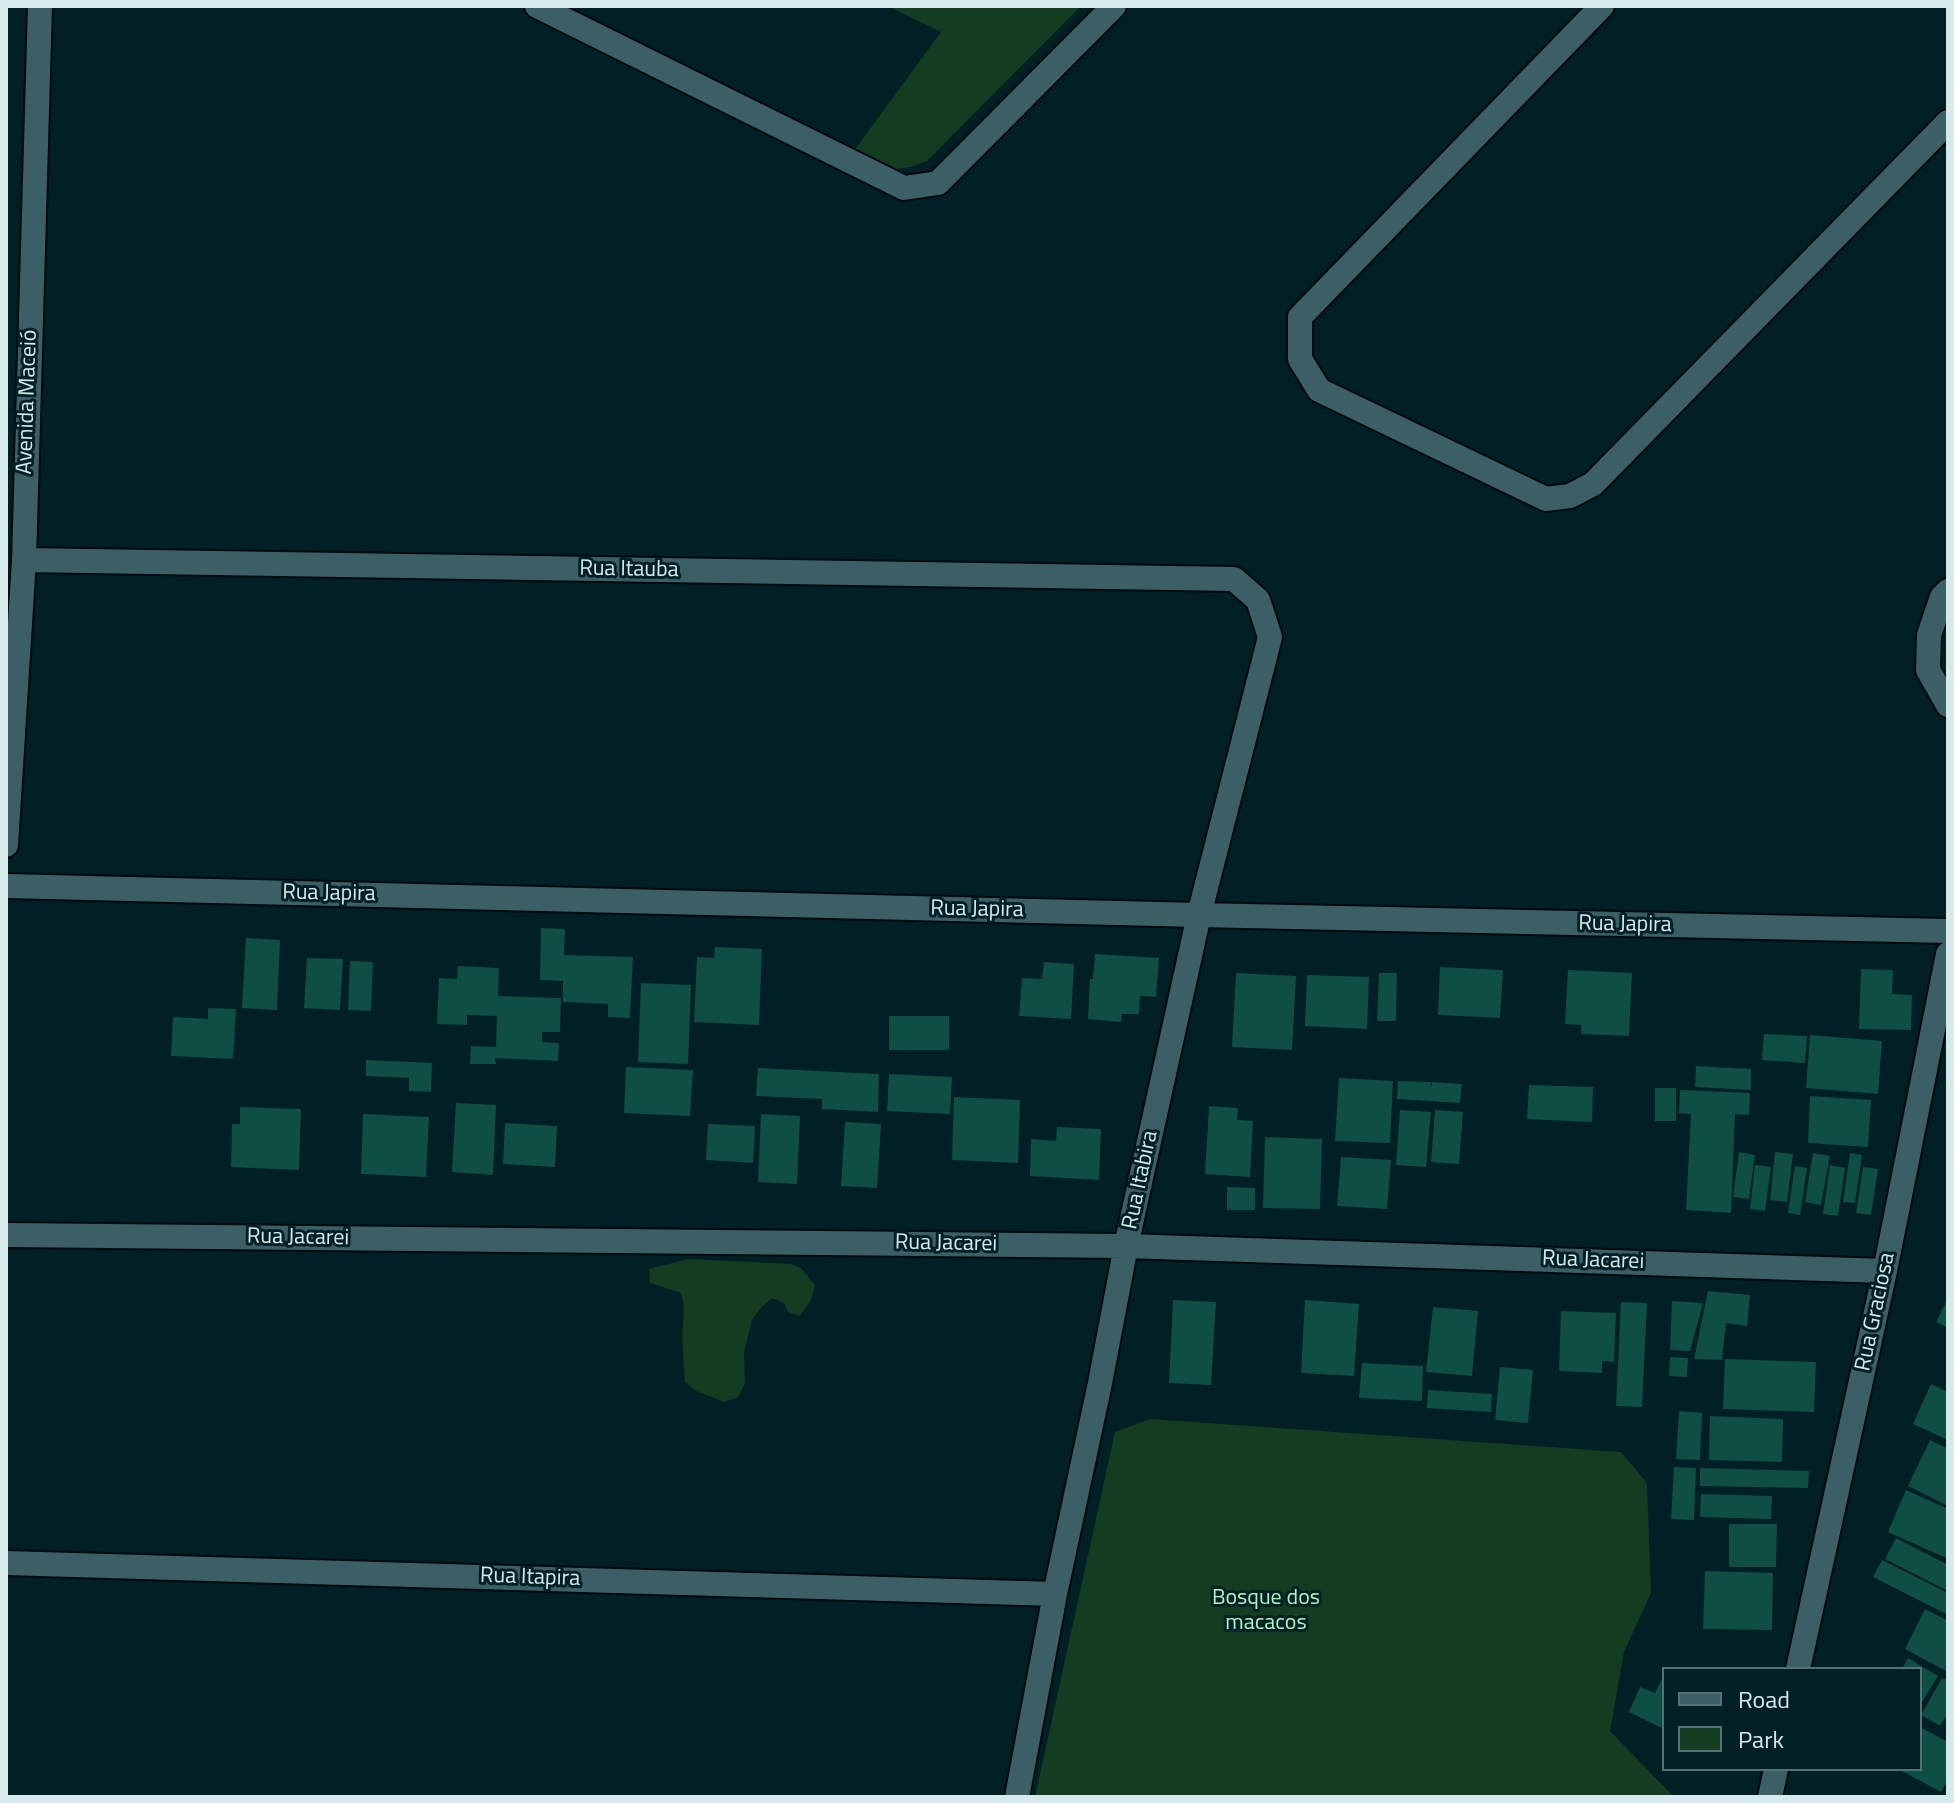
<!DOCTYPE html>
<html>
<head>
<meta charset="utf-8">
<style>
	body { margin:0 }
	#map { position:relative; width:1954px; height:1803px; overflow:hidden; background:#002026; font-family:"Titillium Web",sans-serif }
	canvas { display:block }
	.frame { position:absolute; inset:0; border:8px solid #d6eaed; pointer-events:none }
	.legend { position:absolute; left:1662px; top:1667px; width:260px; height:104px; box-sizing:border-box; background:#002026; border:2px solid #567176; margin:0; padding:10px 14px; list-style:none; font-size:24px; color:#d6eaed }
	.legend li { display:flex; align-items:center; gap:16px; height:40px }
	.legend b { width:40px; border:2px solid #567176 }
</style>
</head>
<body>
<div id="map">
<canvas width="1954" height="1803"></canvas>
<div class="frame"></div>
<ul class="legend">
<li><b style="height:10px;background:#3b5f65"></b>Road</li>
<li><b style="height:22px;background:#133c20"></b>Park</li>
</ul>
</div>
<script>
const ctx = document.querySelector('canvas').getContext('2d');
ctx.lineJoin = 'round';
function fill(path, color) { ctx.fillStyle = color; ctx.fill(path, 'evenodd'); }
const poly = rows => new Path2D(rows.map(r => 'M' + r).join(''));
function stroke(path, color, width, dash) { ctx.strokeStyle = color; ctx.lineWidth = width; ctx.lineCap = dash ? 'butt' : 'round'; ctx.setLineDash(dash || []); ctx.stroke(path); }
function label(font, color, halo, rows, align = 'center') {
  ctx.font = font + ' "Titillium Web",sans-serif'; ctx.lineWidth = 6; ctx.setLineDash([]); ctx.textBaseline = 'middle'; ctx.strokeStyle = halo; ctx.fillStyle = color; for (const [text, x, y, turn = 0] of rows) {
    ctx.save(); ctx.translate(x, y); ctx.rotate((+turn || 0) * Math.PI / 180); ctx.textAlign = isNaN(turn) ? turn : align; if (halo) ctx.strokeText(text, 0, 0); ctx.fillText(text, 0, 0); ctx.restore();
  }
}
fill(poly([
	[887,6,1081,6,927,161,911,167,895,169,880,166,853,152,941,32],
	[689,1259,791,1264,801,1268,815,1285,811,1300,800,1316,788,1312,784,1303,772,1298,761,1308,752,1320,744,1353,745,1383,738,1397,724,1402,696,1391,685,1382,682,1336,684,1307,681,1293,650,1283,649,1269],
	[1150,1419,1621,1452,1647,1483,1651,1593,1624,1652,1610,1731,1674,1797,1035,1797,1115,1432]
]), '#133c20');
fill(poly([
	[541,928,565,929,564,955,633,957,630,1018,608,1017,608,1004,563,1002,563,981,540,980],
	[246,938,280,940,277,1010,242,1008],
	[715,947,762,949,759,1025,694,1022,697,957,714,958],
	[1095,954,1159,958,1156,997,1140,996,1139,1014,1122,1014,1121,1022,1088,1019,1090,979,1093,979],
	[307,958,343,959,340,1010,304,1008],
	[350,961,373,962,371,1011,348,1010],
	[1044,962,1074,964,1071,1019,1019,1016,1022,978,1042,979],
	[458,966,499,968,498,996,561,998,560,1032,542,1032,542,1042,559,1043,558,1061,495,1058,496,1064,470,1064,471,1046,496,1047,497,1016,467,1015,467,1025,437,1024,439,978,457,979],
	[1440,967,1503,970,1500,1018,1438,1015],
	[1861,969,1893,970,1892,994,1912,995,1911,1030,1859,1029],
	[1568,970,1632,973,1629,1036,1581,1034,1581,1025,1565,1024],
	[1236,973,1296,976,1292,1050,1232,1047],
	[1379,973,1397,973,1396,1021,1377,1021],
	[1307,975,1369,977,1367,1029,1305,1026],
	[641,983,691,985,688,1064,638,1062],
	[208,1008,236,1009,233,1059,171,1056,173,1017,208,1019],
	[889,1016,949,1016,949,1050,889,1050],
	[1764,1034,1807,1036,1805,1063,1762,1060],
	[1810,1035,1882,1041,1878,1094,1806,1088],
	[366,1060,432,1063,431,1092,409,1091,409,1078,366,1076],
	[1696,1066,1751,1069,1751,1090,1695,1087],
	[626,1067,693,1070,690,1116,624,1113],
	[758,1068,879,1074,878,1112,822,1109,822,1099,756,1096],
	[889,1074,952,1077,950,1114,887,1111],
	[1339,1078,1393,1081,1390,1143,1335,1141],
	[1398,1081,1431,1082,1431,1090,1432,1082,1462,1084,1460,1103,1397,1099],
	[1529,1085,1593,1087,1592,1122,1527,1119],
	[1655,1088,1676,1088,1676,1121,1655,1121],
	[1680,1090,1750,1093,1749,1115,1735,1114,1731,1213,1686,1210,1691,1114,1679,1113],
	[1810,1096,1871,1100,1868,1147,1808,1143],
	[954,1097,1020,1100,1018,1163,952,1160],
	[456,1103,496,1105,493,1175,452,1172],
	[1209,1106,1238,1108,1237,1120,1253,1121,1250,1177,1205,1174],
	[240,1107,301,1109,299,1170,231,1167,232,1124,240,1124],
	[1400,1110,1431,1112,1426,1167,1396,1165],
	[1435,1110,1463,1112,1459,1164,1431,1162],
	[363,1114,429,1117,426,1177,361,1174],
	[761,1114,800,1116,797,1184,758,1182],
	[845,1122,881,1124,877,1188,841,1186],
	[505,1123,557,1126,555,1167,503,1164],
	[708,1124,755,1126,753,1163,706,1160],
	[1057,1127,1101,1129,1099,1180,1030,1176,1031,1139,1056,1141],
	[1265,1137,1322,1139,1320,1209,1263,1208],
	[1739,1152,1755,1155,1749,1199,1733,1197],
	[1775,1152,1793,1154,1787,1202,1770,1200],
	[1813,1153,1830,1156,1821,1205,1805,1202],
	[1850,1153,1862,1155,1855,1203,1843,1202],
	[1341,1157,1391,1160,1387,1209,1337,1206],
	[1755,1165,1771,1167,1765,1211,1750,1209],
	[1830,1165,1845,1168,1838,1216,1823,1214],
	[1795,1166,1807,1168,1800,1215,1788,1213],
	[1863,1167,1878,1169,1871,1215,1856,1213],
	[1227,1187,1255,1188,1255,1210,1227,1210],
	[1708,1291,1750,1295,1747,1326,1726,1323,1722,1360,1694,1359],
	[1948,1298,1948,1328,1936,1322],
	[1173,1300,1216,1302,1211,1385,1169,1383],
	[1305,1300,1359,1304,1354,1376,1301,1373],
	[1672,1301,1703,1303,1690,1351,1670,1350],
	[1621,1302,1647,1303,1642,1407,1616,1406],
	[1433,1307,1478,1311,1472,1376,1426,1372],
	[1561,1311,1616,1313,1614,1362,1602,1361,1602,1373,1559,1371],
	[1670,1357,1688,1358,1687,1377,1669,1376],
	[1725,1359,1816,1362,1814,1412,1723,1409],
	[1362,1363,1423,1366,1422,1401,1359,1398],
	[1500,1367,1533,1370,1528,1423,1495,1420],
	[1931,1384,1948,1392,1948,1440,1913,1424],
	[1428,1390,1492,1394,1491,1412,1427,1408],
	[1679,1411,1702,1413,1700,1460,1676,1459],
	[1710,1416,1783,1419,1782,1462,1709,1460],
	[1930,1440,1948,1449,1948,1506,1908,1486],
	[1674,1467,1696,1468,1694,1520,1671,1519],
	[1700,1468,1809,1471,1808,1488,1700,1486],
	[1906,1490,1948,1509,1948,1559,1888,1532],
	[1701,1494,1772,1496,1771,1519,1700,1517],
	[1729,1524,1777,1524,1776,1567,1729,1567],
	[1896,1538,1948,1565,1948,1591,1885,1559],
	[1882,1560,1948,1593,1948,1615,1873,1577],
	[1705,1571,1773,1573,1772,1630,1703,1629],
	[1925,1609,1948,1621,1948,1672,1905,1649],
	[1908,1658,1938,1676,1922,1702,1920,1701,1920,1669,1902,1669],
	[1942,1678,1948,1681,1948,1713,1940,1726,1921,1715],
	[1662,1679,1664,1680,1664,1729,1629,1712,1640,1687,1655,1693],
	[1922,1728,1948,1742,1948,1779,1941,1792,1898,1769,1920,1769,1920,1732]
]), '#0f4e45');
const street = poly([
	[537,6,904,188,938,183,1114,6],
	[1602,6,1300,317,1300,359,1319,390,1546,499,1570,496,1593,484,1948,122],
	[24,560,1234,579,1258,600,1270,637,1199,915,1126,1246,1100,1383,1055,1594,1017,1797],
	[1948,591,1942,597,1929,635,1928,670,1948,705],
	[6,886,1199,915,1948,931],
	[6,1235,1126,1246,1885,1271],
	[6,1563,1055,1594],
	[1798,1669,1885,1271,1948,954],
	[1770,1797,1776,1769]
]);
const secondary = poly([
	[6,845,24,560,40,6]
]);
stroke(street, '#00090d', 28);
stroke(secondary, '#00090d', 28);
stroke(street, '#3b5f65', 24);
stroke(secondary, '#3b5f65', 24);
label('22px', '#d6eaed', '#002026', [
	["Avenida Maceió",28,402,-88],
	["Rua Itauba",629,570,1],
	["Rua Japira",329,894,1],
	["Rua Japira",977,910,1],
	["Rua Japira",1625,925,1],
	["Rua Itabira",1141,1180,-78],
	["Rua Jacarei",298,1238,1],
	["Rua Jacarei",946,1244,1],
	["Rua Jacarei",1593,1261,2],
	["Rua Graciosa",1876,1312,-78],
	["Rua Itapira",530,1578,2]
]);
label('22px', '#abf7bd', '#002026', [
	["Bosque dos",1266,1599],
	["macacos",1266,1624]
]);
</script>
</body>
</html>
